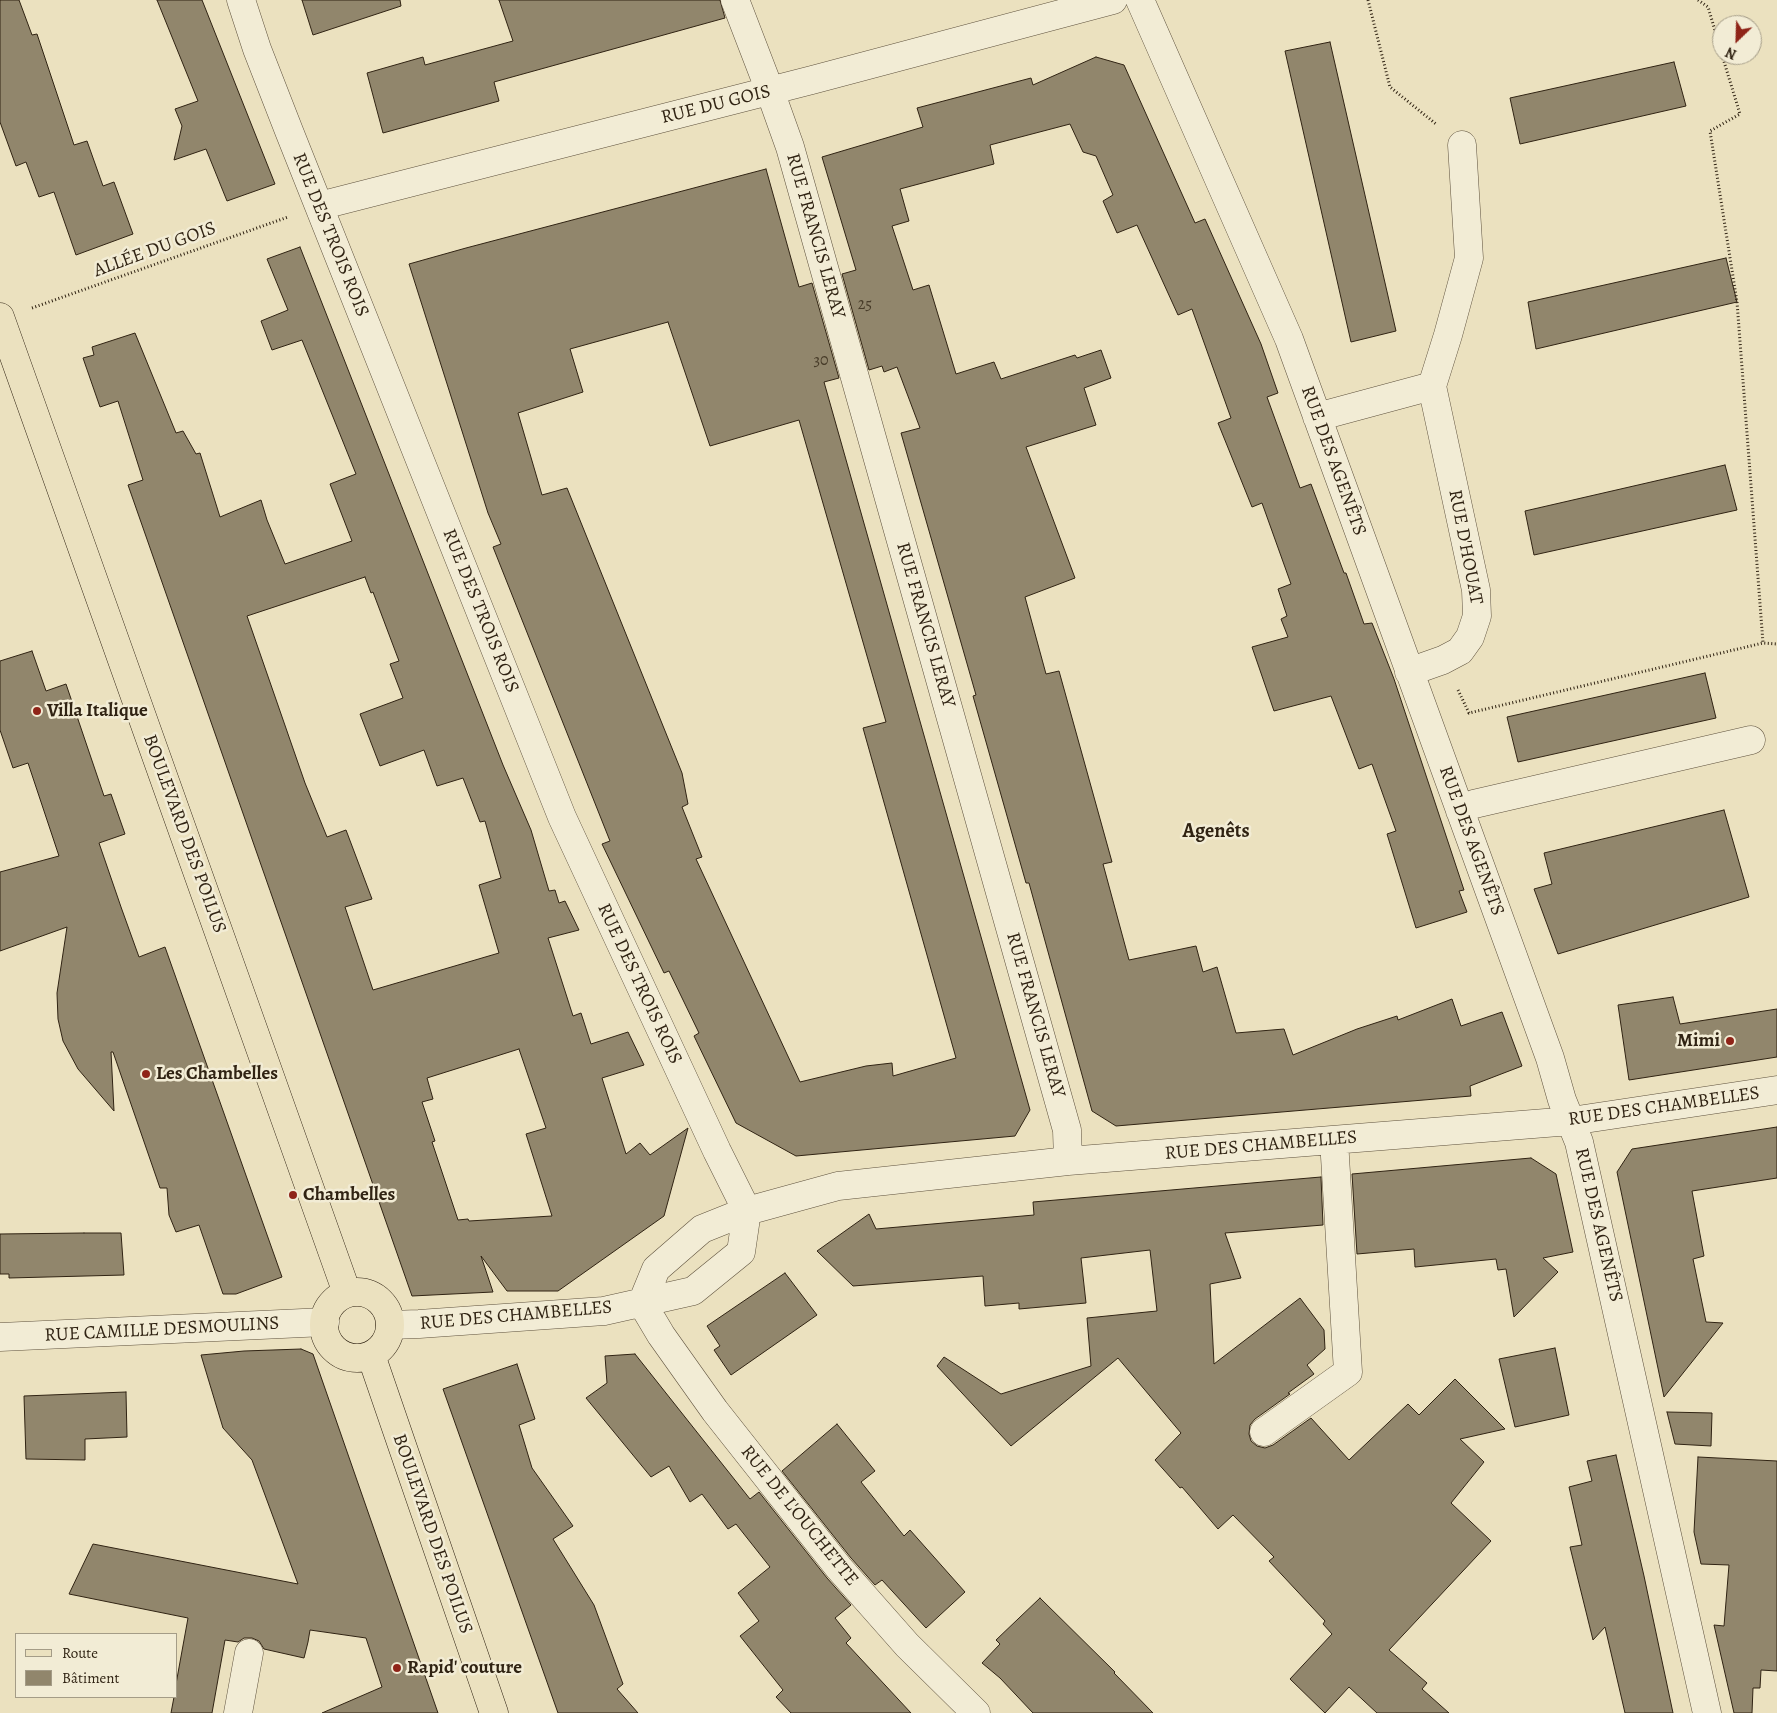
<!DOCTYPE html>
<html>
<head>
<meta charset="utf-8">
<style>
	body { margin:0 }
	#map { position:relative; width:1777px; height:1713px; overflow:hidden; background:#ebe1bf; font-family:Alegreya,serif }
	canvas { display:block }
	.legend { position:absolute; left:15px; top:1633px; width:162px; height:65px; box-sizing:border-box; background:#f2ecd5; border:1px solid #a49c87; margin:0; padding:6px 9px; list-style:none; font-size:15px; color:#302313 }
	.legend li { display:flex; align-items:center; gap:10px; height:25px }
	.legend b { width:25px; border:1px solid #a49c87 }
	.north { position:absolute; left:1712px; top:15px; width:50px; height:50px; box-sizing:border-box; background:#f2ecd5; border:1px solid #a49c87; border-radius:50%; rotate:204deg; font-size:14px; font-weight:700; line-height:20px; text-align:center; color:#302313 }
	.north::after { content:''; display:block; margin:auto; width:18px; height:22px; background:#8f2418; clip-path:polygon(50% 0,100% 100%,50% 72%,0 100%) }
</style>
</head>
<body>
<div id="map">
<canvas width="1777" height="1713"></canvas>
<ul class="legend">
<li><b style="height:6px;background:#ebe1bf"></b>Route</li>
<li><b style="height:14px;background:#91866c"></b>Bâtiment</li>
</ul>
<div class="north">N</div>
</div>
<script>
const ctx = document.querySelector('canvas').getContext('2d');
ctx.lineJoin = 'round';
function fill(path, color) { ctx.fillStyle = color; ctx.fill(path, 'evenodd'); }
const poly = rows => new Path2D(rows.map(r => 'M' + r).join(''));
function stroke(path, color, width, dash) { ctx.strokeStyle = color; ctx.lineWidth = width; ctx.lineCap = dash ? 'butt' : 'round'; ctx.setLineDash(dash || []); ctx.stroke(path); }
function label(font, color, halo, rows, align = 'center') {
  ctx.font = font + ' Alegreya,serif'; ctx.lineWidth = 5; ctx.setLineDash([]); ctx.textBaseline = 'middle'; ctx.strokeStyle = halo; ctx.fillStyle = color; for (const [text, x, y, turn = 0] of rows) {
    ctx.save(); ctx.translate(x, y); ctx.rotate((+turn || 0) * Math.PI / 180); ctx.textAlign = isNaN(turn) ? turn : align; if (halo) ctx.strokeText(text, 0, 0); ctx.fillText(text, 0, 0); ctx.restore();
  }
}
const building = poly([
	[0,0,19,0,32,35,37,34,74,145,87,141,103,186,114,182,133,234,76,255,54,192,39,197,26,162,16,166,0,122,0,0],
	[157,0,202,0,275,184,227,201,206,149,174,160,182,126,175,109,198,101,157,0],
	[302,0,400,0,401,6,313,35,302,0],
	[499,0,720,0,725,18,494,82,499,101,383,133,367,73,423,57,425,65,513,41,499,0],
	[1330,42,1396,331,1351,342,1285,51,1330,42],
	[1096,57,1124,65,1195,223,1205,219,1261,344,1278,393,1267,397,1300,488,1311,484,1344,573,1346,573,1364,624,1372,623,1394,679,1464,890,1459,891,1467,912,1416,928,1387,834,1396,831,1372,764,1359,769,1331,696,1274,711,1252,647,1288,637,1281,619,1287,616,1278,589,1291,584,1262,503,1252,507,1218,423,1231,418,1192,309,1178,315,1137,225,1117,233,1103,201,1113,195,1096,156,1083,152,1070,124,990,145,994,164,900,189,909,221,892,226,913,290,929,285,956,374,994,362,1001,379,1075,355,1077,358,1101,350,1111,378,1084,388,1096,425,1026,447,1075,578,1025,597,1046,674,1059,671,1112,862,1103,864,1129,960,1196,946,1203,972,1217,967,1236,1033,1284,1029,1293,1055,1357,1029,1397,1016,1398,1020,1452,999,1461,1026,1502,1012,1522,1066,1470,1086,1471,1096,1116,1126,1092,1111,1029,883,1026,883,973,696,976,695,901,433,920,428,897,367,884,372,882,366,869,370,842,274,856,270,822,157,923,127,917,108,1031,78,1033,85,1096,57],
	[1674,62,1686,106,1520,144,1510,98,1674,62],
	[766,169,799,287,812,283,839,378,824,382,1030,1110,1015,1136,796,1156,736,1123,694,1036,699,1033,669,971,664,973,602,844,610,841,493,547,501,544,488,513,409,264,466,248,766,169],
	[668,322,710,446,799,420,886,722,863,728,956,1058,893,1076,892,1063,866,1066,800,1082,696,859,702,857,682,807,688,804,682,773,567,488,542,495,518,413,583,392,570,349,668,322],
	[300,247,503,765,531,830,549,891,555,890,559,903,565,901,579,930,548,938,573,1016,581,1013,591,1044,628,1032,644,1065,602,1078,626,1154,640,1143,650,1155,688,1128,664,1216,558,1291,507,1291,481,1256,493,1292,412,1296,128,485,143,480,118,401,100,407,83,358,94,355,92,347,135,333,176,433,183,431,196,454,200,453,220,517,261,500,267,520,285,564,352,541,330,484,356,474,302,340,272,350,261,321,288,310,267,259,300,247],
	[365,577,371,593,373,592,399,661,390,664,403,698,360,714,380,766,424,750,437,786,463,778,480,822,485,821,501,878,479,885,499,953,373,990,345,907,372,899,346,830,327,837,305,783,247,616,365,577],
	[519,1049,546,1128,526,1134,552,1216,469,1221,468,1219,458,1220,432,1142,435,1141,422,1102,433,1099,427,1078,519,1049],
	[1726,258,1737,302,1536,349,1528,302,1726,258],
	[1725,465,1737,510,1534,555,1525,511,1725,465],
	[32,651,46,691,66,684,104,796,111,794,125,834,99,843,121,907,139,957,165,947,282,1277,236,1294,223,1294,199,1225,176,1232,169,1215,167,1188,160,1188,113,1052,111,1052,114,1111,78,1069,63,1041,58,1019,57,993,67,927,0,951,0,872,59,856,28,763,13,768,0,730,0,661,32,651],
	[1705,673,1716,718,1518,762,1507,717,1705,673],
	[1724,810,1749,897,1558,954,1534,889,1552,884,1544,853,1724,810],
	[1673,997,1680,1024,1777,1009,1777,1057,1629,1080,1618,1005,1673,997],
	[1777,1127,1777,1178,1692,1191,1704,1256,1693,1259,1706,1322,1723,1323,1664,1397,1617,1172,1632,1149,1777,1127],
	[1531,1158,1556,1174,1573,1252,1543,1258,1558,1272,1514,1317,1506,1269,1498,1270,1496,1259,1415,1267,1414,1249,1357,1254,1352,1174,1531,1158],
	[1321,1177,1323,1225,1225,1233,1241,1278,1210,1284,1214,1364,1300,1298,1324,1330,1325,1349,1307,1365,1314,1374,1288,1393,1290,1394,1255,1419,1250,1425,1249,1434,1251,1441,1257,1446,1265,1448,1273,1445,1311,1418,1349,1460,1408,1404,1419,1415,1455,1379,1505,1429,1460,1439,1484,1462,1451,1503,1491,1541,1389,1650,1427,1683,1422,1689,1449,1713,1377,1713,1349,1687,1325,1713,1290,1679,1332,1634,1323,1624,1325,1621,1269,1561,1274,1557,1233,1515,1218,1529,1182,1487,1180,1488,1155,1460,1181,1433,1118,1358,1011,1446,937,1366,944,1357,1001,1394,1091,1366,1087,1318,1157,1311,1150,1250,1081,1258,1086,1303,1019,1309,1019,1303,985,1306,983,1276,853,1286,817,1251,869,1214,876,1229,1034,1215,1033,1202,1321,1177],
	[84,1233,121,1233,124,1275,9,1278,9,1274,0,1274,0,1234,84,1233],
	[785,1273,817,1315,731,1375,714,1350,720,1346,707,1326,785,1273],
	[1555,1348,1569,1415,1515,1427,1499,1359,1555,1348],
	[301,1349,313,1354,438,1713,322,1713,382,1687,366,1638,310,1630,308,1642,304,1658,264,1649,259,1641,252,1638,244,1638,238,1642,225,1640,212,1713,171,1713,174,1697,176,1697,176,1684,188,1618,69,1594,93,1544,298,1584,252,1460,223,1428,201,1355,244,1351,301,1349],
	[635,1354,750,1499,759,1492,827,1578,851,1605,835,1618,851,1638,846,1643,911,1713,791,1713,776,1697,783,1690,740,1636,759,1621,738,1593,770,1567,736,1524,728,1529,702,1494,690,1502,669,1466,651,1477,586,1398,607,1383,605,1356,635,1354],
	[517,1364,535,1419,519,1425,532,1468,573,1526,553,1539,594,1605,623,1684,617,1689,638,1713,558,1713,443,1389,517,1364],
	[126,1392,127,1437,85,1439,85,1460,26,1459,24,1396,126,1392],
	[1667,1412,1712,1413,1711,1446,1675,1444,1667,1412],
	[837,1424,875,1471,861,1482,904,1536,910,1530,965,1592,926,1628,882,1580,875,1585,851,1558,782,1471,837,1424],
	[1616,1455,1644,1576,1673,1713,1625,1713,1605,1627,1593,1640,1570,1547,1582,1545,1569,1487,1592,1481,1587,1461,1616,1455],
	[1698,1457,1777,1461,1777,1671,1761,1670,1760,1688,1753,1688,1752,1713,1734,1713,1714,1625,1724,1626,1729,1565,1701,1564,1694,1532,1698,1457],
	[1040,1598,1115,1672,1114,1673,1153,1713,1033,1713,1000,1678,982,1663,1000,1644,996,1640,1040,1598]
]);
fill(building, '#91866c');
stroke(building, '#302313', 1);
const minor = poly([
	[241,0,257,49,289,131,562,817,717,1151,747,1211],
	[735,0,770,91,790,147,1067,1130,1068,1161],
	[1140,0,1289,339,1550,1058,1562,1100,1579,1142,1707,1713],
	[319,206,812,80,1113,0],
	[1317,417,1432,386],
	[1409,672,1443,660,1460,651,1470,637,1477,616,1476,590,1432,386,1448,335,1469,258,1462,145],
	[1460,811,1474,804,1751,740],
	[642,1303,656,1269,702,1229,747,1211,838,1186,1068,1161,1571,1121,1777,1090],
	[642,1303,661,1335,715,1411,839,1568,907,1645,976,1713],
	[390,1325,419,1324,604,1311,693,1291,741,1252,747,1211],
	[0,1337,325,1322],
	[1264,1432,1348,1372,1334,1140],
	[238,1713,249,1653]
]);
const major = poly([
	[0,317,347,1293],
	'324 1325a33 33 0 1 1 66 0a33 33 0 1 1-66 0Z',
	[371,1355,494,1713]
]);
stroke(minor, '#5f523e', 29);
stroke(major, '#302313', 29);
stroke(poly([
	[1368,0,1390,87,1436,124],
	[1698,0,1708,7,1722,54],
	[1722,55,1740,114,1710,131,1737,302,1763,643],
	[32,308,288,217],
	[1458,690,1469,713,1763,643,1777,644]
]), '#302313', 3, [1, 2.5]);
stroke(minor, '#f2ecd5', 28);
stroke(major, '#ebe1bf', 28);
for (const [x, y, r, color] of [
	[37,711,5,"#8f2418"],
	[1730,1041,5,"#8f2418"],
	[146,1074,5,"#8f2418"],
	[293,1195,5,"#8f2418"],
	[397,1668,5,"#8f2418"]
]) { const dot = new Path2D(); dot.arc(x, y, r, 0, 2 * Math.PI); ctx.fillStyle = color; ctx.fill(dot); stroke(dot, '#f2ecd5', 2); }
label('16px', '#483c29', null, [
	["25",865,305],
	["30",821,361]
]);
label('19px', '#302313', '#f2ecd5', [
	["RUE DU GOIS",716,105,-14],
	["RUE DES TROIS ROIS",330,235,68],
	["RUE FRANCIS LERAY",815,236,74],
	["ALLÉE DU GOIS",155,250,-20],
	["RUE DES AGENÊTS",1333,461,70],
	["RUE D'HOUAT",1465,547,79],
	["RUE DES TROIS ROIS",480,611,68],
	["RUE FRANCIS LERAY",925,625,74],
	["BOULEVARD DES POILUS",184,834,70],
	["RUE DES AGENÊTS",1471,841,70],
	["RUE DES TROIS ROIS",639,984,65],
	["RUE FRANCIS LERAY",1035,1015,74],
	["RUE DES CHAMBELLES",1664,1107,-8],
	["RUE DES CHAMBELLES",1261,1146,-5],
	["RUE DES AGENÊTS",1598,1225,77],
	["RUE DES CHAMBELLES",516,1316,-5],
	["RUE CAMILLE DESMOULINS",162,1330,-3],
	["RUE DE L'OUCHETTE",799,1516,51],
	["BOULEVARD DES POILUS",432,1534,71]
]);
label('bold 19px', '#302313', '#f2ecd5', [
	["Villa Italique",47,711],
	["Mimi",1720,1041,"right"],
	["Les Chambelles",156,1074],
	["Chambelles",303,1195],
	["Rapid' couture",407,1668]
], 'left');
label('bold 20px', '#302313', '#f2ecd5', [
	["Agenêts",1216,832]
]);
</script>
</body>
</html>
